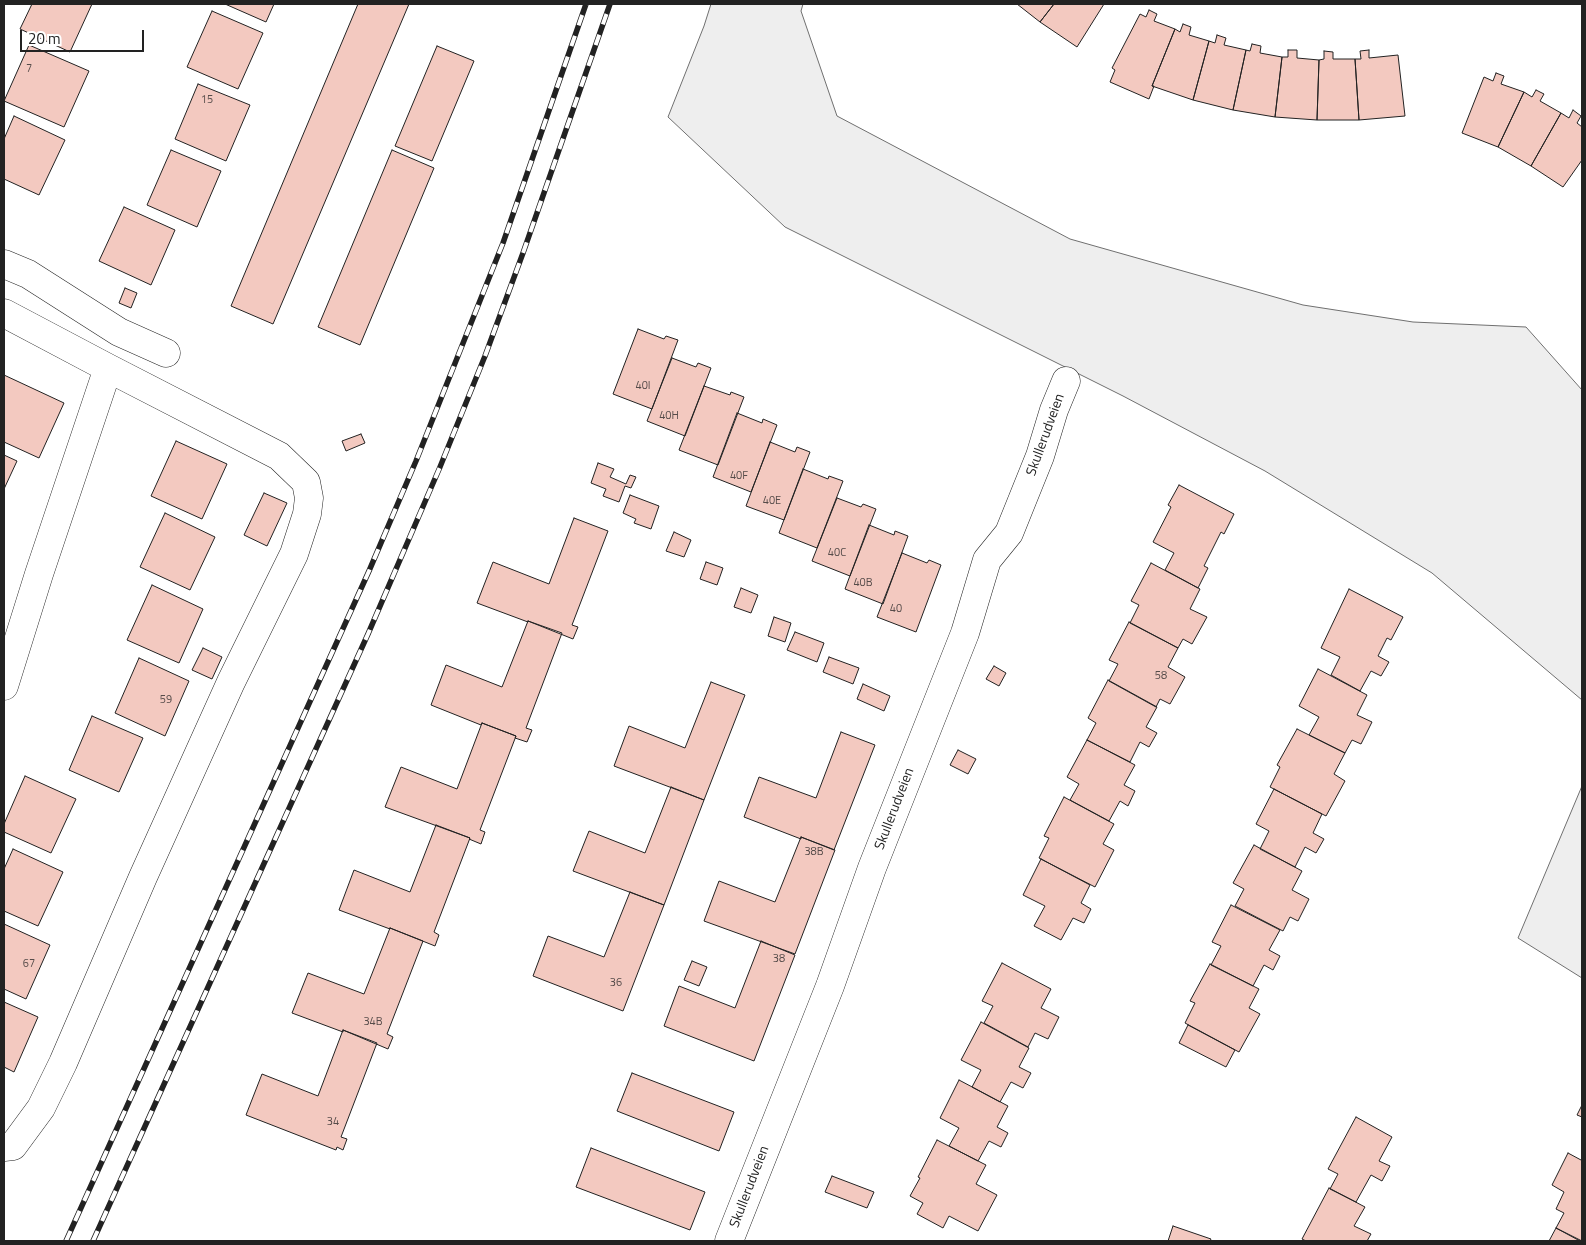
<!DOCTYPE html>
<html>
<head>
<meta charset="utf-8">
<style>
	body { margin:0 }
	#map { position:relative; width:1586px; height:1245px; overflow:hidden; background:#fff; font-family:"Titillium Web",sans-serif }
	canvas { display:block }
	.frame { position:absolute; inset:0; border:5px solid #222; pointer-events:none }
	.scale { position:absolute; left:20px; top:30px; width:124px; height:22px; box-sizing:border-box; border:2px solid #222; border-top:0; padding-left:6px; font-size:15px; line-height:18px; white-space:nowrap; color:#222; -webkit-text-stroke:4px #fff; paint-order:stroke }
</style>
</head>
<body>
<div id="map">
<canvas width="1586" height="1245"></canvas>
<div class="frame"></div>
<div class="scale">20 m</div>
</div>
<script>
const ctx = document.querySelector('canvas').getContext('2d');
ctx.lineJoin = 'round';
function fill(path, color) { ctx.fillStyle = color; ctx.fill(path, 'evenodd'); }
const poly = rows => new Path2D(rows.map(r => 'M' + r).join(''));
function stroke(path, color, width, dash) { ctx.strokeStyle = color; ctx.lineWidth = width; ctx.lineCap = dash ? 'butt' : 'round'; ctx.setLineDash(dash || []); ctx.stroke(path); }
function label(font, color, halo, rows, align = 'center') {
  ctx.font = font + ' "Titillium Web",sans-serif'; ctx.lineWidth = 4; ctx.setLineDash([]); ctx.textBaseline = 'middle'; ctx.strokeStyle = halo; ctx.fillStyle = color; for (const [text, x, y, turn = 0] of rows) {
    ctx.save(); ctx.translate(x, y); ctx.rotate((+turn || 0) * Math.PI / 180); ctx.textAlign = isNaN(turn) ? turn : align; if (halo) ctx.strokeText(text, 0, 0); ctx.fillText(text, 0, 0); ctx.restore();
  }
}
const green = poly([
	[711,4,803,4,801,11,837,116,1070,239,1303,305,1413,322,1526,327,1582,390,1582,700,1432,573,1265,471,1123,396,785,227,668,117,704,26,711,4],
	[1582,786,1582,978,1518,938,1582,786]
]);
fill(green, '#eee');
stroke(green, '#6f6f6f', 1);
const building = poly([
	[32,4,92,4,70,52,20,29,32,4],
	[225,4,274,4,266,22,225,4],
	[358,4,409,4,273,324,231,306,358,4],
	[1017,4,1054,4,1040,22,1017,4],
	[1054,4,1104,4,1077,47,1040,22,1054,4],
	[1149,10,1157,14,1154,21,1175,29,1152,86,1154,86,1149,99,1110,82,1115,70,1112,68,1140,14,1146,17,1149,10],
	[212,11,263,33,238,89,187,67,212,11],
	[1183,24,1191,27,1189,35,1209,41,1193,100,1152,86,1175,29,1180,32,1183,24],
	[1217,35,1226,38,1224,45,1246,50,1233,110,1193,100,1209,41,1215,43,1217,35],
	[1252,44,1261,46,1260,53,1282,57,1275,117,1233,110,1246,50,1250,51,1252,44],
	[29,45,89,71,64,127,4,101,29,45],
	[437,46,474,61,432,161,395,146,437,46],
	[1288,50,1297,50,1297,58,1319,60,1317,120,1275,117,1282,57,1288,57,1288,50],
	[1369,50,1369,58,1398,55,1405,116,1359,120,1355,59,1361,59,1360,51,1369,50],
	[1324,51,1333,52,1333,59,1355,59,1359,120,1317,120,1319,60,1324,59,1324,51],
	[1496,73,1504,76,1501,84,1524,92,1498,147,1462,133,1484,77,1493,81,1496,73],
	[198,84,250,105,226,161,175,139,198,84],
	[1536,90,1544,94,1540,101,1561,113,1531,166,1498,147,1524,92,1532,97,1536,90],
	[1573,110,1581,116,1577,123,1582,127,1582,160,1563,187,1531,166,1561,113,1569,118,1573,110],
	[14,116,65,140,39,195,4,179,4,139,14,116],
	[171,150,221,171,197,227,147,205,171,150],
	[392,150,434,168,360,345,318,327,392,150],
	[124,207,175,230,151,285,99,261,124,207],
	[125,288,137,293,131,308,119,303,125,288],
	[638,329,664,339,666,336,678,340,652,409,613,394,638,329],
	[672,358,696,367,698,363,711,368,685,436,647,421,672,358],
	[4,375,64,403,39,458,4,442,4,375],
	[704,386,730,395,731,392,744,397,718,465,679,450,704,386],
	[737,413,762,423,763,419,777,425,751,492,713,477,737,413],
	[361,434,365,443,346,451,342,441,361,434],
	[176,441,227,464,202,519,151,496,176,441],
	[770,442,795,452,797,447,810,452,784,520,746,506,770,442],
	[4,455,17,461,4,489,4,455],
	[598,463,614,469,610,477,626,484,630,475,636,477,631,488,625,486,619,502,603,496,606,489,591,483,598,463],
	[803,469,828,479,829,476,843,481,817,548,779,533,803,469],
	[1179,485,1234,514,1224,534,1221,532,1204,566,1208,568,1198,588,1165,570,1174,553,1153,542,1171,507,1168,505,1179,485],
	[264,493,287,503,267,546,244,535,264,493],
	[630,495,659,506,651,529,634,523,636,519,623,513,630,495],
	[837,498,861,507,863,504,876,509,850,576,812,561,837,498],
	[165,513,215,537,190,590,140,567,165,513],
	[574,518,608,531,572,625,578,627,573,639,528,621,528,622,477,603,493,562,549,584,574,518],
	[869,525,894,535,895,531,908,536,883,604,845,589,869,525],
	[674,532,691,540,684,557,666,551,674,532],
	[902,553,927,563,929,560,941,565,916,632,877,617,902,553],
	[706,562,723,568,717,585,700,579,706,562],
	[1151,563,1200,589,1190,609,1207,617,1192,644,1183,639,1178,648,1130,623,1139,605,1131,601,1151,563],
	[152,585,203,609,179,663,127,640,152,585],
	[741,588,758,595,751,613,734,607,741,588],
	[1349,589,1403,617,1391,640,1387,638,1378,656,1389,662,1381,676,1371,671,1360,691,1331,675,1340,657,1321,648,1349,589],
	[774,617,791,623,785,642,768,636,774,617],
	[528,621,562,633,526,728,532,730,527,742,515,738,516,736,482,723,481,725,431,705,446,665,502,687,528,621],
	[1129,622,1178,648,1168,667,1185,677,1170,704,1160,699,1156,707,1109,681,1118,664,1109,660,1129,622],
	[795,632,824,643,817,662,787,650,795,632],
	[203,648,222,657,212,679,192,670,203,648],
	[829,657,859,668,853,684,823,672,829,657],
	[139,658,189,681,165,736,115,713,139,658],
	[994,666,1006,673,999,686,986,679,994,666],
	[1318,669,1367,695,1357,715,1372,722,1361,744,1352,740,1345,753,1309,735,1319,717,1299,706,1318,669],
	[1108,680,1157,707,1146,727,1157,733,1149,747,1140,742,1130,762,1087,740,1096,723,1088,718,1108,680],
	[711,682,745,695,704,800,614,766,629,726,685,748,711,682],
	[863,684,890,696,884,711,857,699,863,684],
	[92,716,143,738,119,792,69,770,92,716],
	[482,723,516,736,480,830,485,832,481,844,469,839,470,838,385,807,401,767,457,789,482,723],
	[1297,729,1345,753,1334,774,1345,781,1326,816,1270,787,1280,767,1277,765,1297,729],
	[841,732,875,745,834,850,801,837,801,839,744,817,759,777,816,798,841,732],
	[1087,740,1135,765,1124,785,1135,791,1128,806,1120,801,1109,821,1070,800,1079,784,1067,777,1087,740],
	[958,750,976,759,968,774,950,765,958,750],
	[25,776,76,799,51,853,4,832,4,824,25,776],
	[671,787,704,800,664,905,573,871,589,831,645,853,671,787],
	[1274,789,1322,814,1313,833,1324,839,1316,853,1305,847,1295,867,1260,849,1269,831,1256,824,1274,789],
	[1064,797,1114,824,1103,844,1114,850,1095,887,1039,858,1049,838,1044,836,1064,797],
	[436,825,470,838,434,932,439,935,435,946,390,928,390,929,339,910,354,870,410,892,436,825],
	[801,837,835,850,795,954,704,921,719,881,775,902,801,837],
	[1254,845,1302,871,1292,890,1309,899,1298,921,1290,917,1283,931,1235,906,1244,889,1233,883,1254,845],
	[13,849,63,872,38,926,4,911,4,869,13,849],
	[1041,859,1090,885,1081,903,1091,909,1084,923,1073,918,1061,940,1034,926,1045,906,1023,895,1041,859],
	[630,892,664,905,623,1011,533,976,548,936,604,957,630,892],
	[1231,905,1280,930,1269,950,1280,956,1273,970,1264,965,1253,986,1211,965,1221,946,1212,942,1231,905],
	[4,924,50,945,26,999,4,989,4,924],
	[390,928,423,941,387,1034,393,1037,388,1049,343,1030,343,1032,292,1013,308,973,364,994,390,928],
	[761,941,795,955,754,1061,664,1026,679,986,735,1008,761,941],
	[692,961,707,967,699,986,684,980,692,961],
	[1002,963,1051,989,1041,1008,1059,1017,1048,1039,1035,1033,1028,1047,984,1023,993,1006,982,1001,1002,963],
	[1210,964,1259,989,1249,1008,1260,1014,1239,1052,1185,1023,1195,1003,1190,1001,1210,964],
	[4,1002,38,1017,14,1072,4,1067,4,1002],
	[981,1022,1029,1048,1019,1067,1031,1073,1023,1088,1011,1082,1000,1102,972,1087,981,1070,961,1060,981,1022],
	[1188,1025,1235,1050,1226,1067,1179,1043,1188,1025],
	[343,1030,377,1043,341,1137,347,1139,343,1150,337,1147,336,1150,246,1115,262,1074,318,1096,343,1030],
	[632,1073,734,1112,719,1151,617,1111,632,1073],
	[959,1080,1008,1106,997,1127,1008,1133,1001,1147,989,1141,978,1161,949,1146,959,1128,940,1118,959,1080],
	[1582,1105,1582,1117,1577,1115,1582,1105],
	[1356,1117,1392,1137,1379,1161,1390,1166,1382,1181,1371,1175,1356,1202,1330,1189,1338,1174,1328,1169,1356,1117],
	[937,1140,986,1165,976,1184,997,1195,978,1231,949,1216,943,1228,917,1214,923,1203,910,1196,920,1178,918,1177,937,1140],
	[591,1148,705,1192,690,1230,576,1187,591,1148],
	[1568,1153,1581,1160,1582,1159,1582,1241,1556,1228,1564,1213,1556,1209,1564,1192,1552,1185,1568,1153],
	[832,1176,874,1192,867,1208,825,1192,832,1176],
	[1329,1188,1365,1207,1354,1226,1371,1234,1367,1241,1306,1241,1302,1239,1329,1188],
	[1173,1226,1211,1239,1210,1241,1168,1241,1173,1226],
	[1556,1228,1580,1241,1549,1241,1556,1228]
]);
fill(building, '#f3c9c0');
stroke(building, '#222', 1);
const minor = poly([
	[4,264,28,274,119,332,166,353],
	[4,313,108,368,279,456,306,482,309,498,307,514,294,554,231,682,143,877,63,1063,41,1108,13,1146,4,1147],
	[4,686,39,574,108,368],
	[729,1241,830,986,872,868,965,633,987,560,1009,533,1040,456,1054,410,1066,381]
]);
stroke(minor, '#222', 29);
stroke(minor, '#fff', 28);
const rail = poly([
	[66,1241,369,571,416,461,503,243,586,4],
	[93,1241,368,634,440,467,485,356,523,253,610,4]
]);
stroke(rail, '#222', 5.5);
stroke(rail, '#fff', 4, [11]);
label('11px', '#564c4a', null, [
	["7",29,69],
	["15",207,100],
	["40I",643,386],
	["40H",669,416],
	["40F",739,476],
	["40E",772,501],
	["40C",837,553],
	["40B",863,583],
	["40",896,609],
	["58",1161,676],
	["59",166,700],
	["38B",814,852],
	["38",779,959],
	["67",29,964],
	["36",616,983],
	["34B",373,1022],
	["34",333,1122]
]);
label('14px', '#222', '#fff', [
	["Skullerudveien",1046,435,-70],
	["Skullerudveien",895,809,-69],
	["Skullerudveien",750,1187,-69]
]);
</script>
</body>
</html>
